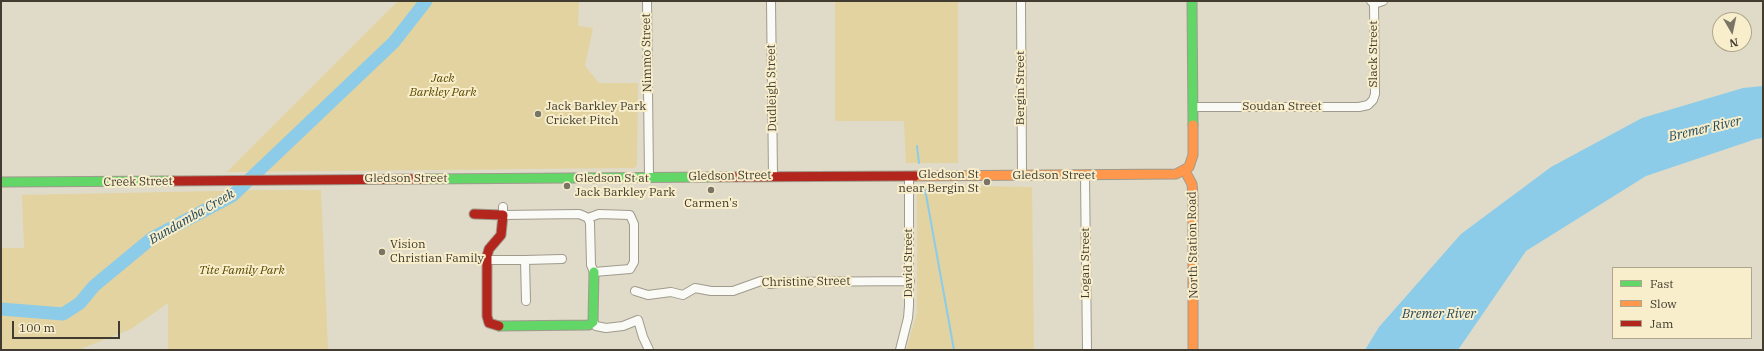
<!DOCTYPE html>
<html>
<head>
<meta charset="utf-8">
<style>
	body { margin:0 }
	#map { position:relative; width:1764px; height:351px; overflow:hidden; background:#e0dbc8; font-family:"IBM Plex Serif",serif }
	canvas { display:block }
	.frame { position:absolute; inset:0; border:2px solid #413c2f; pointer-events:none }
	.legend { position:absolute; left:1612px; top:267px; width:140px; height:72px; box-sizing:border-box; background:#f8eecb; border:1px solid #afa78d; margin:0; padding:5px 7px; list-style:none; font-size:12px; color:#413c2f }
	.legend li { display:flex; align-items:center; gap:8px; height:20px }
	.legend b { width:20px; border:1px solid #afa78d }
	.north { position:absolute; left:1712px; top:12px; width:40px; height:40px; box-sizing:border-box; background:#f8eecb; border:1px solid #afa78d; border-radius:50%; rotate:171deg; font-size:11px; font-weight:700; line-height:16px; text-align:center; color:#413c2f }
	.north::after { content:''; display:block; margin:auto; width:14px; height:18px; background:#797465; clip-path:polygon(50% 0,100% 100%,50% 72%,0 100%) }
	.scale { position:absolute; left:12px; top:321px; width:108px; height:18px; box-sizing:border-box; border:2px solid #413c2f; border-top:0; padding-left:5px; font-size:12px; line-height:14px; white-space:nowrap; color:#413c2f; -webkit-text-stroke:3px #f8eecb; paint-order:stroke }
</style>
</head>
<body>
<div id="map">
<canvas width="1764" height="351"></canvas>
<div class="frame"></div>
<ul class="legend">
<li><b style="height:5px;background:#63d668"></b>Fast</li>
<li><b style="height:5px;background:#ff974d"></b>Slow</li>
<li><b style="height:5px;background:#b3261e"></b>Jam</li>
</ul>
<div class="north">N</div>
<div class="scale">100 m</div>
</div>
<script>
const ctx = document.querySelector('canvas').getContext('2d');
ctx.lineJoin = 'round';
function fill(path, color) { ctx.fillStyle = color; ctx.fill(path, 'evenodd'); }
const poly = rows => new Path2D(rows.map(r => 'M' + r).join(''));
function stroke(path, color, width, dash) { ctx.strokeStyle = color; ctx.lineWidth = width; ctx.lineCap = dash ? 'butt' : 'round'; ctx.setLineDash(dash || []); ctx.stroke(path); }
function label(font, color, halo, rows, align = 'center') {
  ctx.font = font + ' "IBM Plex Serif",serif'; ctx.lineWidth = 4; ctx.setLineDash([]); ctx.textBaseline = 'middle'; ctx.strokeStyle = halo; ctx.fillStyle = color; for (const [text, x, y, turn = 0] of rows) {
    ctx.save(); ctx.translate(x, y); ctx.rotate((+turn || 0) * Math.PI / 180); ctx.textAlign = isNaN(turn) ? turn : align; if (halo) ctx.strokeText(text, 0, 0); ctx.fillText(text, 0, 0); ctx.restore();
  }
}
fill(poly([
	[398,1,579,1,578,26,593,28,585,66,599,83,638,83,637,165,634,168,227,172],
	[835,1,958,1,958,163,906,163,904,121,835,121],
	[922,185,1032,187,1034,350,906,350,917,313,917,190],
	[266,190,321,190,328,350,168,350,168,303,131,329,78,350,1,350,1,248,24,248,22,195]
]), '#e2d3a0');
fill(poly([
	[1763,86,1763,138,1756,139,1646,176,1526,251,1458,350,1365,350,1379,327,1461,234,1551,167,1642,118,1743,88]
]), '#8ccce8');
stroke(poly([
	[917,146,919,163],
	[925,189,954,350]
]), '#8ccce8', 2);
stroke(poly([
	[1,309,63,314,80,303,94,286,152,238,232,196,394,42,426,1]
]), '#8ccce8', 13);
const street = poly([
	[647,1,649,177],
	[771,1,773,176],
	[1021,1,1022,175],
	[1371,1,1374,4,1383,1],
	[1193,107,1359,107,1368,105,1373,100,1375,94,1374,4],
	[1085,176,1087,350],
	[503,207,503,215,579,214,584,216,588,218,590,223,591,265,594,272,630,269,634,262,634,224,630,215,599,214,588,218],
	[487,260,525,260,526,301],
	[525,260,562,259],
	[635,291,648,295,671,292,683,295,695,288,711,291,733,291,761,281,770,284,787,282,910,281],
	[593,322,596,326,606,328,623,326,638,320,643,337,649,350],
	[900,350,908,318,909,306,909,176]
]);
const fast = poly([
	[1192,1,1193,125],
	[425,179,718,177],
	[1,182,173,181],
	[499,326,589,325,593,322,594,272]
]);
const slow = poly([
	[1185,171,1192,184,1193,195,1193,350],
	[915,176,1176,174,1189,167,1193,155,1193,125]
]);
const jam = poly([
	[718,177,915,176],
	[173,181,425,179],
	[474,214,503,215,501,235,489,249,487,256,487,316,489,323,499,326]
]);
stroke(street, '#9f9a8c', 10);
stroke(fast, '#9f9a8c', 11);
stroke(slow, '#9f9a8c', 11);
stroke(jam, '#9f9a8c', 11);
stroke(street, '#fafaf7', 8);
stroke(fast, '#63d668', 9);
stroke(slow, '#ff974d', 9);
stroke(jam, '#b3261e', 9);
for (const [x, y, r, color] of [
	[538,114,4,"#797465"],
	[987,182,4,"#797465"],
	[567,186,4,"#797465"],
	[711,190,4,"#797465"],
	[382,252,4,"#797465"]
]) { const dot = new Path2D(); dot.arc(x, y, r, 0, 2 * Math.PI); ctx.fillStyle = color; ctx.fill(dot); stroke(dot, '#f8eecb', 1.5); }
label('12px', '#413c2f', '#f8eecb', [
	["Nimmo Street",647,53,-91],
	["Slack Street",1374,54,-90],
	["Dudleigh Street",772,88,-91],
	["Bergin Street",1021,88,-90],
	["Soudan Street",1282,107],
	["Gledson Street",730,176,-1],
	["Gledson Street",1054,176],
	["Gledson Street",406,179],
	["Creek Street",138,182,-1],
	["North Station Road",1193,245,-91],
	["David Street",909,263,-90],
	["Logan Street",1086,263,-90],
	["Christine Street",806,282,-1]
]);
label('italic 12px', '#5a4900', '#f8eecb', [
	["Jack",443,79],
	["Barkley Park",443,93],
	["Tite Family Park",242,271]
]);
label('12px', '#413c2f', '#f8eecb', [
	["Jack Barkley Park",546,107],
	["Cricket Pitch",546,121],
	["Gledson St",979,175,"right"],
	["near Bergin St",979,189,"right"],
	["Gledson St at",575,179],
	["Jack Barkley Park",575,193],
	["Carmen's",711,204,"center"],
	["Vision",390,245],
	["Christian Family",390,259]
], 'left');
label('italic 13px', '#21495d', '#f8eecb', [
	["Bremer River",1705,129,-13],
	["Bundamba Creek",192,217,-30],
	["Bremer River",1439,314]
]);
</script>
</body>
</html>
